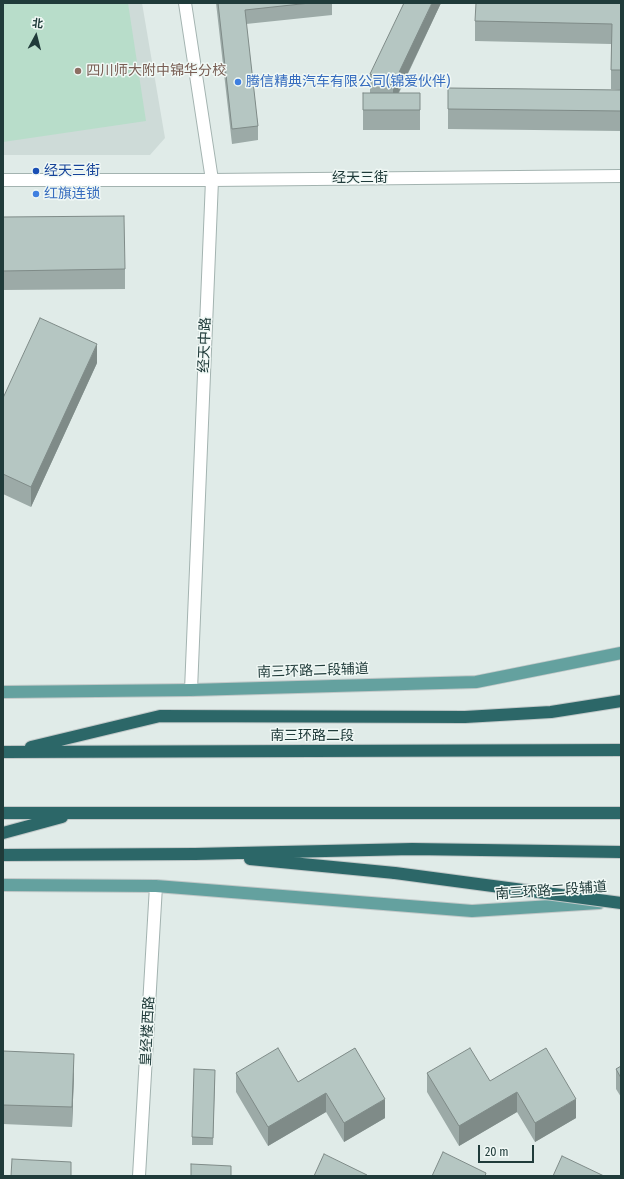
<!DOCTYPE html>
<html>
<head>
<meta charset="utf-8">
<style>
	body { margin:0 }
	#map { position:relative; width:624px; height:1179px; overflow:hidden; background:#e0ebe8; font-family:"Fira Sans Condensed","Noto Sans SC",sans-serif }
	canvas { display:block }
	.frame { position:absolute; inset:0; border:4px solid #203b3a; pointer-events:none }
	.north { position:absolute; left:16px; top:16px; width:40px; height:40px; -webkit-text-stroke:3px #f0f8f5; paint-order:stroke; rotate:7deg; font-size:11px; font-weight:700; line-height:16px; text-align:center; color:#203b3a }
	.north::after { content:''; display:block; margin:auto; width:14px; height:18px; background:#203b3a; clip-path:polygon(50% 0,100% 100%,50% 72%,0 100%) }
	.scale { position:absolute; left:478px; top:1145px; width:56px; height:18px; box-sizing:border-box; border:2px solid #203b3a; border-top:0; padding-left:5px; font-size:12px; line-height:14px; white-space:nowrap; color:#203b3a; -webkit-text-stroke:3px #f0f8f5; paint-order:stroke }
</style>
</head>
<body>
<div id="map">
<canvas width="624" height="1179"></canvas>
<div class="frame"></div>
<div class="north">北</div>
<div class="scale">20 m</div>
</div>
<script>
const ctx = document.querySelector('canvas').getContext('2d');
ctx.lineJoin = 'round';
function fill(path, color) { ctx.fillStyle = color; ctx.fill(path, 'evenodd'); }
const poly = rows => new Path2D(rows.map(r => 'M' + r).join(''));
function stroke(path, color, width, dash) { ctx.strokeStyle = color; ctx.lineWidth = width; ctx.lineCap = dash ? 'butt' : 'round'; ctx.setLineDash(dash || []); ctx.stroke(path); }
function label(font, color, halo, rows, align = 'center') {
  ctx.font = font + ' "Fira Sans Condensed","Noto Sans SC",sans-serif'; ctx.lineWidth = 3; ctx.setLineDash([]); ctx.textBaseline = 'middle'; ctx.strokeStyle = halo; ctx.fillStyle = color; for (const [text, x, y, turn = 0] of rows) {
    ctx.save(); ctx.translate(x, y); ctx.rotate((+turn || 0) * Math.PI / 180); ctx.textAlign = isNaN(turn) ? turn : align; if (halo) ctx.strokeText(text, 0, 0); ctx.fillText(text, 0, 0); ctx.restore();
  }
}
fill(poly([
	[3,3,142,3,165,138,150,155,3,155]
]), '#cedbd8');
fill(poly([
	[3,3,128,3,146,121,3,142]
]), '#b8ddca');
const minor = poly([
	[185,3,212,180,191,690],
	[3,180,212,180,621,176],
	[139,1176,156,886]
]);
const major = poly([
	[3,692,191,690,476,682,621,653],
	[3,885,156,886,472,911,599,903]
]);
const highway = poly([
	[31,747,160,716,465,717,551,712,621,701],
	[3,752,621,750],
	[3,813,621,813],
	[3,833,62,817],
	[3,855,195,854,412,849,621,852],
	[250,859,395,873]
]);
stroke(minor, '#a3b3b0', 14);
stroke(major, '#c1c8c8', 14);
stroke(highway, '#c1c8c8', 14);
stroke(minor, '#fff', 12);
stroke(major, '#64a19f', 12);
stroke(highway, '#2c6768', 12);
const highwayBridge = poly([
	[395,873,621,903]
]);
stroke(highwayBridge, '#c1c8c8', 14, []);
stroke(highwayBridge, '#2c6768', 12);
fill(poly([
	[216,3,332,3,332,15,246,24,258,126,258,140,232,144],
	[441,3,399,93,420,93,420,130,363,130,363,93,370,93,370,74],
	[621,3,621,90,611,89,611,44,475,41,475,21],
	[448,88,621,90,621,131,448,129],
	[3,217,125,269,125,289,3,290],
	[97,363,31,507,3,494,3,398],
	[355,1048,385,1118,344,1142,326,1112,268,1146,236,1092,236,1073,298,1082],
	[3,1051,74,1073,72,1127,3,1124],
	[621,1066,621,1097,616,1089,616,1069],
	[427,1073,490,1081,576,1118,535,1142,517,1112,459,1146,427,1092],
	[215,1078,213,1145,192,1145,192,1137]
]), '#9caaa7');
fill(poly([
	[432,3,441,3,393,104,393,85],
	[97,344,97,363,31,507,31,487],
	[74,1054,74,1073,72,1127,72,1107],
	[517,1092,517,1112,459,1146,459,1126],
	[326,1093,326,1112,268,1146,268,1127],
	[385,1099,385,1118,344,1142,344,1123],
	[576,1099,576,1118,535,1142,535,1123]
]), '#7f8b88');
const building = poly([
	[218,3,310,3,245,10,258,126,232,129,218,3],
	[404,3,432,3,393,85,370,74,404,3],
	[476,3,621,3,621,70,611,70,612,24,475,21,476,3],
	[448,88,621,90,621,111,448,109,448,88],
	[363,93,420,93,420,110,363,110,363,93],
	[124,216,125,269,3,271,3,217,124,216],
	[40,318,97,344,31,487,3,474,3,398,40,318],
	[278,1048,298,1082,355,1048,385,1099,344,1123,326,1093,268,1127,236,1073,278,1048],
	[470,1048,490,1081,546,1048,576,1099,535,1123,517,1092,459,1126,427,1073,470,1048],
	[3,1051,74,1054,72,1107,3,1105,3,1051],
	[621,1066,621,1078,616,1069,621,1066],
	[194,1069,215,1070,213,1138,192,1137,194,1069],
	[443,1152,486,1173,485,1176,432,1176,443,1152],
	[324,1154,367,1175,367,1176,314,1176,324,1154],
	[562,1156,604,1176,553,1176,562,1156],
	[12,1159,71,1162,71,1176,11,1176,12,1159],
	[191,1164,231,1166,231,1176,191,1176,191,1164]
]);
fill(building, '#b5c6c2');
stroke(building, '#7f8b88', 1);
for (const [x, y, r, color] of [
	[78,71,4,"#8d6e63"],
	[238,82,4,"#3f7fe0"],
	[36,171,4,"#1a4fb4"],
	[36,194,4,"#3f7fe0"]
]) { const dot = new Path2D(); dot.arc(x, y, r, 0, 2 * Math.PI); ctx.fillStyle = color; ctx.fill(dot); stroke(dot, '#f0f8f5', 1.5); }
label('14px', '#785e54', '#f0f8f5', [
	["四川师大附中锦华分校",86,71]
], 'left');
label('14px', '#366cbe', '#f0f8f5', [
	["腾信精典汽车有限公司(锦爱伙伴)",246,82],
	["红旗连锁",44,194]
], 'left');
label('14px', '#164399', '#f0f8f5', [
	["经天三街",44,171]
], 'left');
label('14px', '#203b3a', '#f0f8f5', [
	["经天三街",360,178],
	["经天中路",205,345,-88],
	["南三环路二段辅道",313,671,-2],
	["南三环路二段",312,736],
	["南三环路二段辅道",551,891,-4],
	["皇经楼西路",148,1031,-87]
]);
</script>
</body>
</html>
